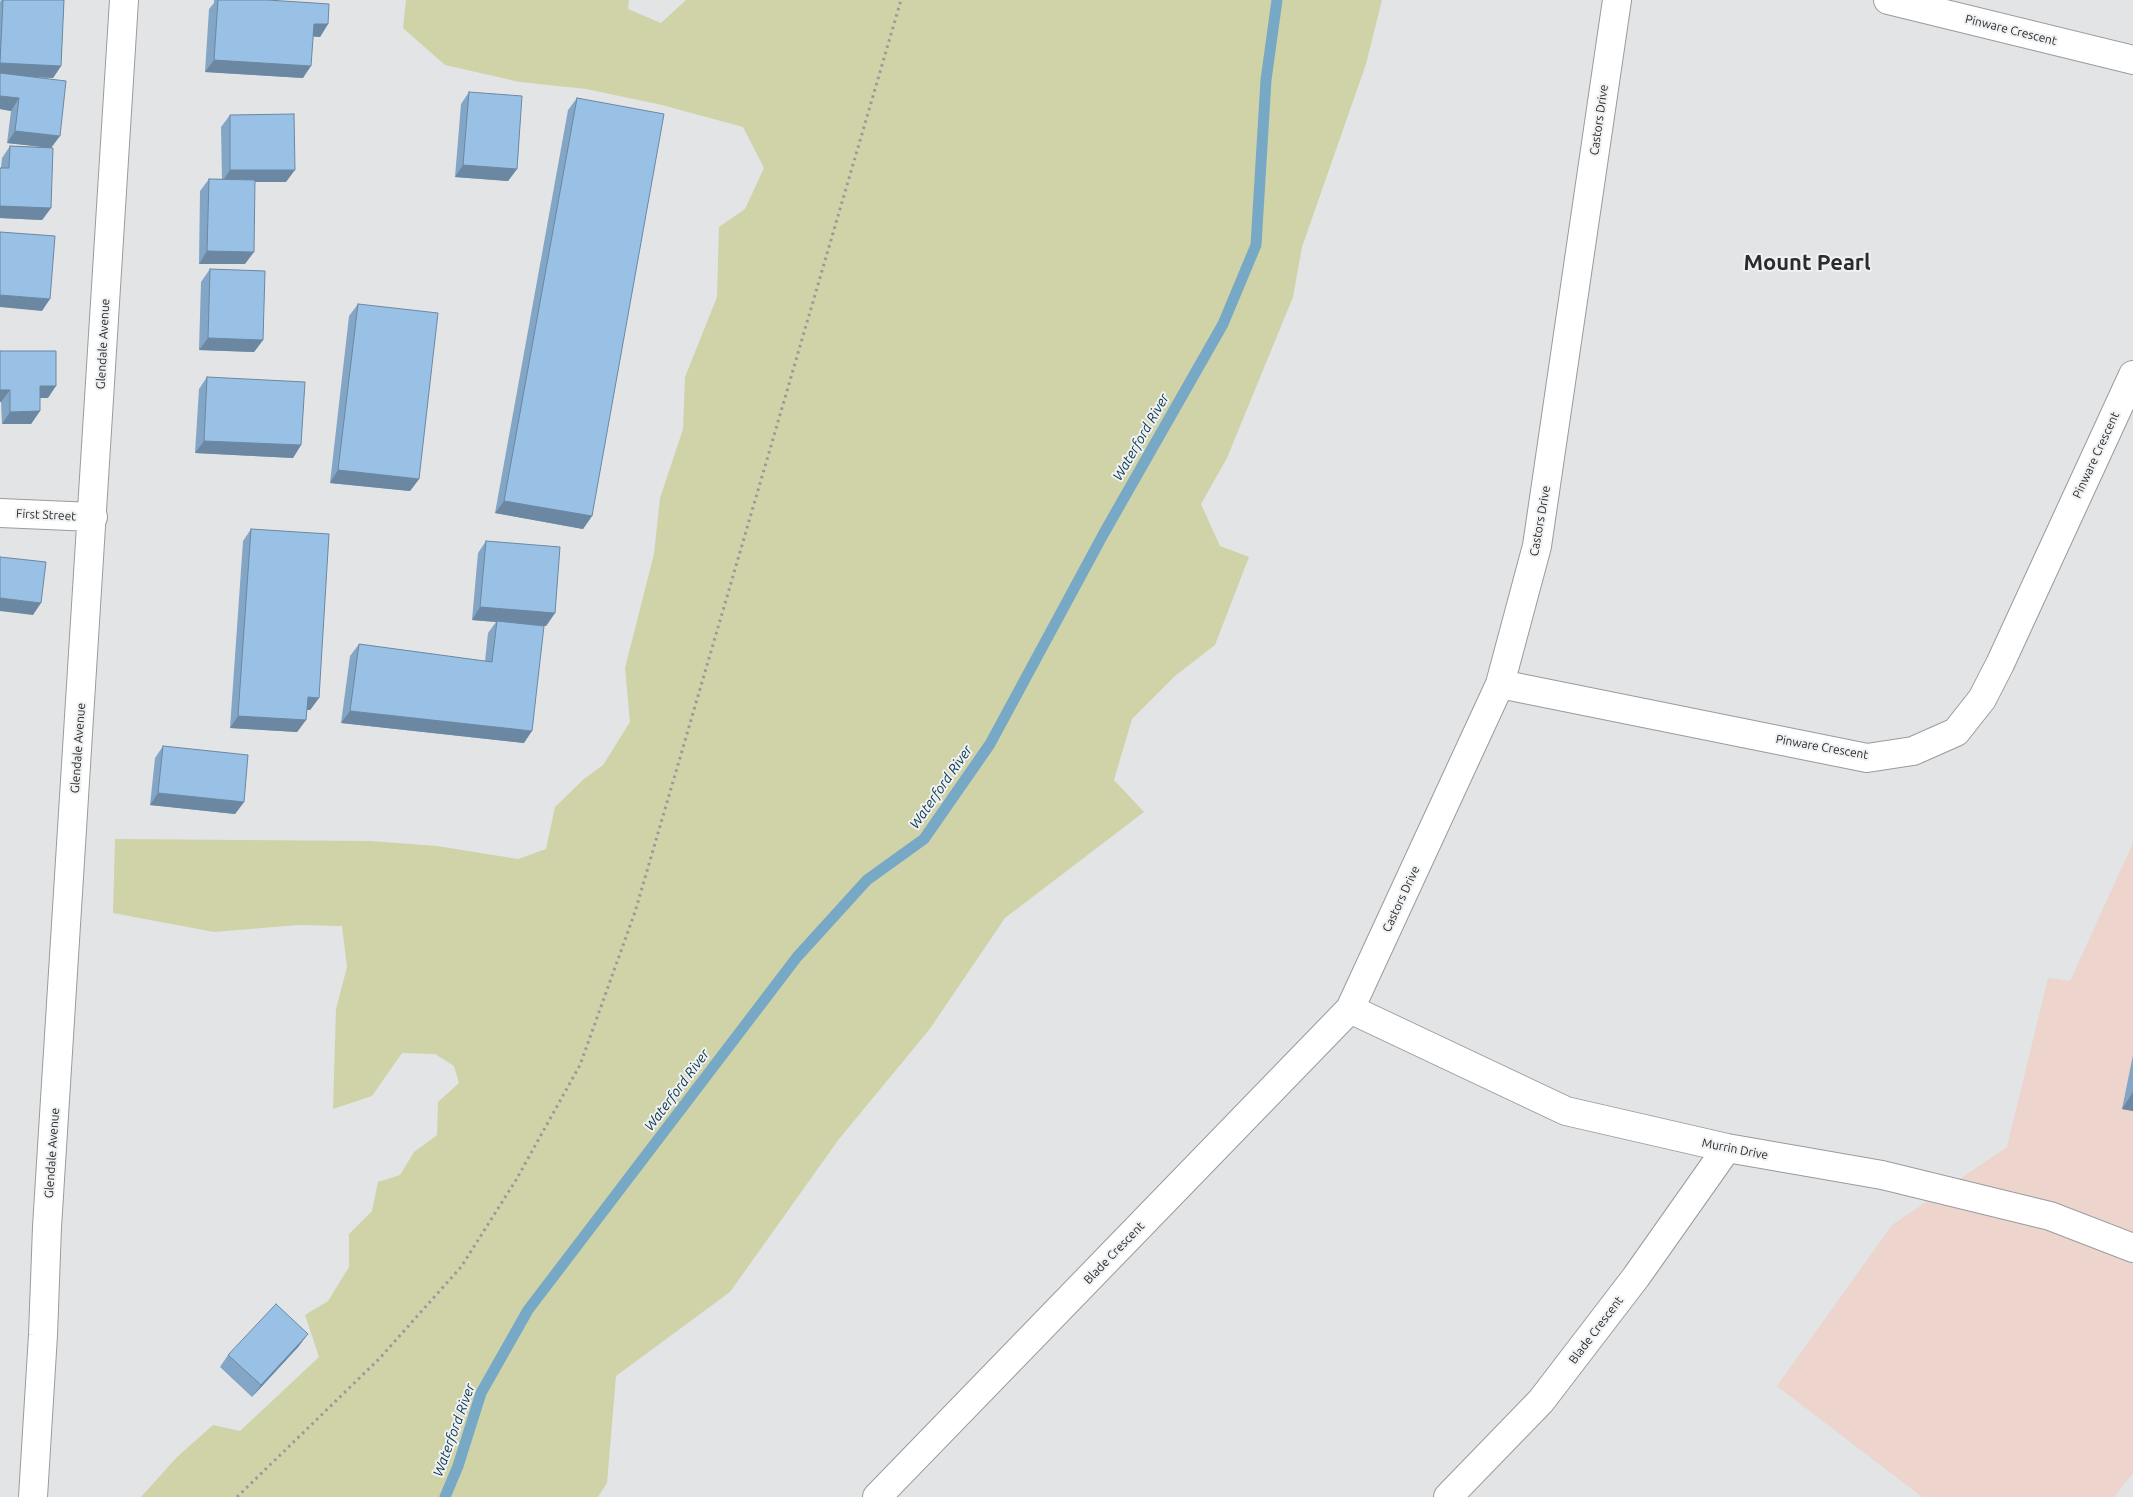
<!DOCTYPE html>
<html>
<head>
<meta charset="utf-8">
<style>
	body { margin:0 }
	canvas { display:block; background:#e2e4e6 }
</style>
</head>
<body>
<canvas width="2133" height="1497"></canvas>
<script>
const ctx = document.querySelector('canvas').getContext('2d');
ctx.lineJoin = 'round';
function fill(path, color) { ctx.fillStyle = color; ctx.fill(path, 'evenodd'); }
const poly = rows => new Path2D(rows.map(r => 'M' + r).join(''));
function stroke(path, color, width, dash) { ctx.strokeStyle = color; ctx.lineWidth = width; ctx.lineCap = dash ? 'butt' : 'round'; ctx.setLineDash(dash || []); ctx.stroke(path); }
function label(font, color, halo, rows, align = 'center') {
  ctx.font = font + ' Ubuntu,sans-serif'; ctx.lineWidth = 4; ctx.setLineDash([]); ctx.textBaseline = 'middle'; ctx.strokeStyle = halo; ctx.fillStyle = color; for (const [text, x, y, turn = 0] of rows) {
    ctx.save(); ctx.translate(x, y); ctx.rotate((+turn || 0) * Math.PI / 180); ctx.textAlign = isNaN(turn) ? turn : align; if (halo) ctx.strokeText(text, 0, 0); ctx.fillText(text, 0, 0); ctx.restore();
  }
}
fill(poly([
	[2133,843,2133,1473,2114,1497,1922,1497,1777,1386,1892,1225,2007,1147,2048,978,2070,981]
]), '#edd4cc');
fill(poly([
	[406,0,629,0,628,9,661,23,686,0,1382,0,1366,64,1302,247,1293,297,1227,458,1201,504,1220,546,1249,557,1215,645,1175,676,1132,719,1114,780,1144,812,1005,918,929,1030,839,1139,730,1292,616,1376,607,1483,598,1497,141,1497,177,1457,213,1425,240,1431,319,1357,305,1315,328,1301,349,1267,349,1234,372,1211,378,1182,400,1175,414,1152,437,1135,438,1102,459,1083,454,1066,435,1054,402,1053,372,1096,333,1109,336,1009,347,967,342,926,298,925,214,932,113,913,115,839,370,841,437,846,518,859,546,849,555,807,584,779,603,765,630,722,625,668,654,554,660,498,683,429,685,377,717,297,719,227,745,209,764,168,743,127,662,105,586,89,520,82,445,65,403,28]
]), '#d0d3a8');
stroke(poly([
	[445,1497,458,1466,481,1393,528,1310,797,957,867,880,924,839,990,744,1104,533,1223,324,1256,245,1266,80,1277,0]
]), '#77a9c6', 11);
const minor = poly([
	[1888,0,2133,60],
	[0,513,93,517],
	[1500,684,1867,758,1913,751,1956,732,1982,699,2000,664,2133,375],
	[1350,1009,1566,1111,1727,1148,1882,1175,2050,1216,2133,1248],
	[33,1497,43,1335,47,1227,124,0],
	[877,1497,1350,1009,1500,684,1537,546,1617,0],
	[1448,1497,1541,1401,1636,1277,1727,1148]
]);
stroke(minor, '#999b9d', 30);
stroke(poly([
	[237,1497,379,1359,461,1267,516,1180,580,1065,635,912,901,0]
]), '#999a9c', 3, [2.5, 4]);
stroke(minor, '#fff', 28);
fill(poly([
	[1,0,64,0,61,66,53,78,31,77,51,148,51,208,42,220,0,218,0,168,1,168,2,158,10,146,45,147,7,143,11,111,0,109,0,2],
	[214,0,278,0,277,1,328,24,320,37,313,36,303,78,205,72,209,9,214,3],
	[469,92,517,169,508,181,455,177,461,104],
	[577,98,592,516,583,529,495,513,568,110],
	[230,115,286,182,255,182,245,264,199,264,200,191,209,179,222,179,221,127],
	[210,269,263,340,254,352,199,350,201,282],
	[358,304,419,479,410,491,330,483,349,316],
	[0,351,48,398,40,398,40,411,31,424,2,424,1,402,0,402],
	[207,377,301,445,293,458,195,453,199,389],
	[251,529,319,698,310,710,307,710,306,720,297,732,230,728,243,541],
	[486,541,555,613,546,626,520,623,524,743,341,723,350,656,359,644,485,661,488,633,496,622,472,620,478,553],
	[163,746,244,802,235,814,150,805,155,758],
	[2133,1055,2133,1111,2122,1109],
	[299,1346,252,1397,220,1367,228,1355]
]), '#84a6c6');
fill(poly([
	[314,24,328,24,320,37,306,36],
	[214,60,311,66,303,78,205,72],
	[0,63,61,66,53,78,0,75],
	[0,96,19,98,11,111,0,109],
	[15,131,60,136,51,148,7,143],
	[463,165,517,169,508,181,455,177],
	[230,170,295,170,286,182,222,182],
	[0,206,51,208,42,220,0,218],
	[207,251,254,252,245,264,199,264],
	[0,295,50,299,42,311,0,307],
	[208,338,263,340,254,352,199,350],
	[40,386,56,386,48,398,31,398],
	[0,390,10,390,1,402,0,402],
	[40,411,31,424,2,424,10,412],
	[204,441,301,445,293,458,195,453],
	[338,470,419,479,410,491,330,483],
	[504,501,592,516,583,529,495,513],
	[0,598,41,603,33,615,0,611],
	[480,607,555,613,546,626,472,620],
	[308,697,319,698,310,710,299,709],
	[350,711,532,731,524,743,341,723],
	[238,716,306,720,297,732,230,728],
	[158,793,244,802,235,814,150,805],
	[2133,1092,2133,1111,2122,1109],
	[308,1334,299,1346,252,1397,261,1385]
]), '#6b87a1');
const building = poly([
	[3,0,64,0,61,66,0,63,3,0],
	[218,0,268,0,329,4,328,24,314,24,311,66,214,60,218,0],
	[0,73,66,81,60,136,15,131,19,98,0,96,0,73],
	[469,92,522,96,517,169,463,165,469,92],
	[577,98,664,114,592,516,504,501,577,98],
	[294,114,295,170,230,170,230,115,294,114],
	[10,146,53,148,51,208,0,206,0,168,9,168,10,146],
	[209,179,255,180,254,252,207,251,209,179],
	[0,232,55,236,50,299,0,295,0,232],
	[210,269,265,271,263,340,208,338,210,269],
	[358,304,438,313,419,479,338,470,358,304],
	[0,351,56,351,56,386,40,386,40,411,10,412,10,390,0,390,0,351],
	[207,377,305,382,301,445,204,441,207,377],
	[251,529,329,534,319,698,308,697,306,720,238,716,251,529],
	[486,541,560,547,555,613,480,607,486,541],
	[0,557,46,562,41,603,0,598,0,557],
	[497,621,544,626,532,731,350,711,359,644,492,662,497,621],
	[163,746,248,755,244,802,158,793,163,746],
	[276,1304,308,1334,261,1385,228,1355,276,1304]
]);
fill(building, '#99c1e6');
stroke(building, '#6b87a1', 1);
label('12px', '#2a2b2c', '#eff1f3', [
	["Pinware Crescent",2011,30,14],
	["Castors Drive",1599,120,-82],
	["Glendale Avenue",103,344,-87],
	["Pinware Crescent",2096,455,-65],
	["First Street",46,515,3],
	["Castors Drive",1540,521,-80],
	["Pinware Crescent",1822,747,10],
	["Glendale Avenue",78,748,-86],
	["Castors Drive",1401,899,-65],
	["Murrin Drive",1735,1149,11],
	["Glendale Avenue",52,1153,-86],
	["Blade Crescent",1114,1253,-46],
	["Blade Crescent",1596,1330,-53]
]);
label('italic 14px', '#09364b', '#eff1f3', [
	["Waterford River",1141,437,-60],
	["Waterford River",941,787,-55],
	["Waterford River",677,1090,-53],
	["Waterford River",454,1430,-70]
]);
label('bold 22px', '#2a2b2c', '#eff1f3', [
	["Mount Pearl",1807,263]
]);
</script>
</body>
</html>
